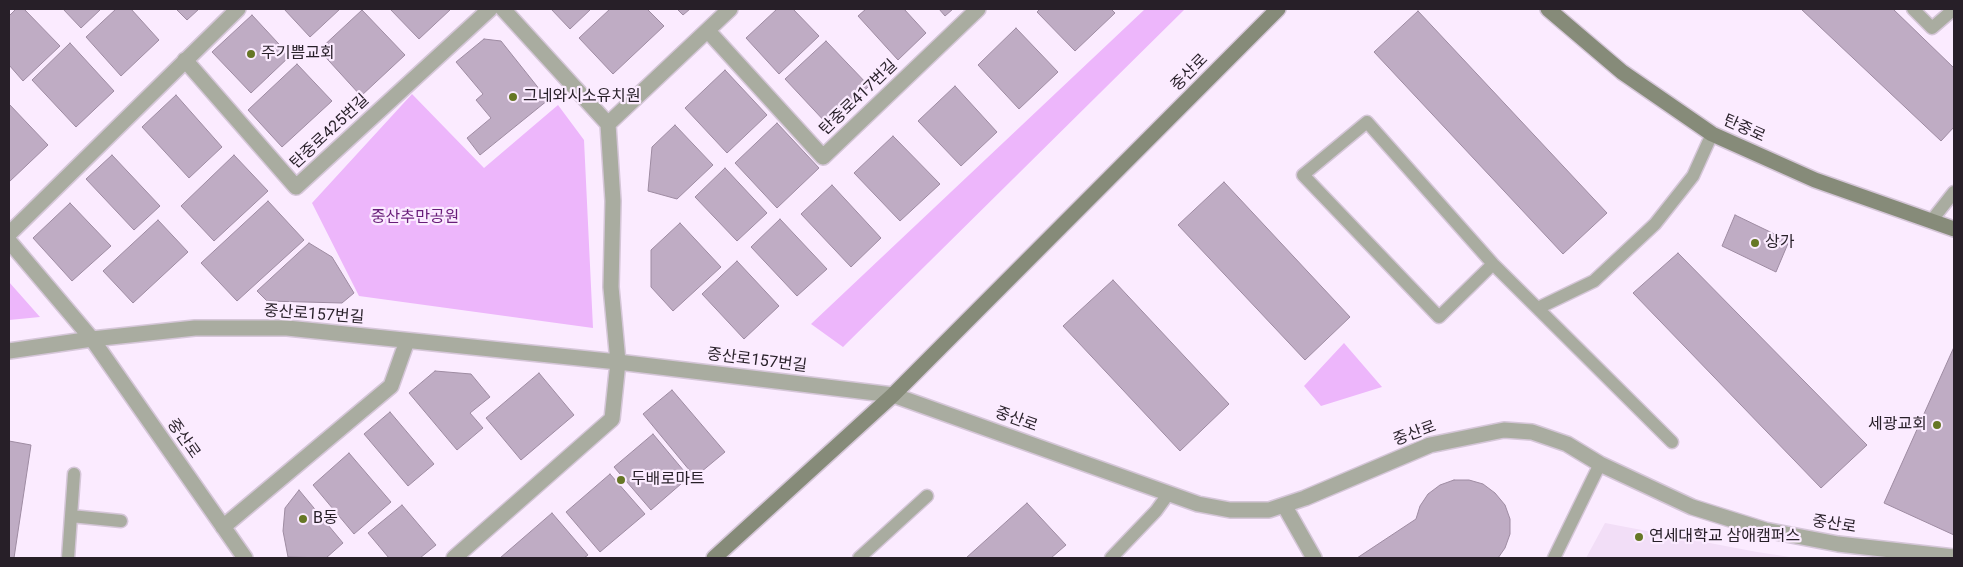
<!DOCTYPE html>
<html>
<head>
<meta charset="utf-8">
<style>
	body { margin:0 }
	#map { position:relative; width:1963px; height:567px; overflow:hidden; background:#fbebff; font-family:Roboto,sans-serif }
	canvas { display:block }
	.frame { position:absolute; inset:0; border:10px solid #271f28; pointer-events:none }
</style>
</head>
<body>
<div id="map">
<canvas width="1963" height="567"></canvas>
<div class="frame"></div>
</div>
<script>
const ctx = document.querySelector('canvas').getContext('2d');
ctx.lineJoin = 'round';
function fill(path, color) { ctx.fillStyle = color; ctx.fill(path, 'evenodd'); }
const poly = rows => new Path2D(rows.map(r => 'M' + r).join(''));
function stroke(path, color, width, dash) { ctx.strokeStyle = color; ctx.lineWidth = width; ctx.lineCap = dash ? 'butt' : 'round'; ctx.setLineDash(dash || []); ctx.stroke(path); }
function label(font, color, halo, rows, align = 'center') {
  ctx.font = font + ' Roboto,"Noto Sans KR",sans-serif'; ctx.lineWidth = 4.5; ctx.setLineDash([]); ctx.textBaseline = 'middle'; ctx.strokeStyle = halo; ctx.fillStyle = color; for (const [text, x, y, turn = 0] of rows) {
    ctx.save(); ctx.translate(x, y); ctx.rotate((+turn || 0) * Math.PI / 180); ctx.textAlign = isNaN(turn) ? turn : align; if (halo) ctx.strokeText(text, 0, 0); ctx.fillText(text, 0, 0); ctx.restore();
  }
}
fill(poly([
	[1605,523,1757,552,1797,558,1586,558]
]), '#f2def7');
fill(poly([
	[1145,9,1185,9,843,347,811,324],
	[412,94,484,168,558,105,584,140,593,328,359,296,312,203],
	[9,282,40,317,9,320],
	[1344,343,1382,387,1321,406,1304,386]
]), '#edb6fb');
const building = poly([
	[16,9,24,9,60,46,23,81,9,65,9,16,16,9],
	[63,9,101,9,81,28,63,9],
	[116,9,131,9,159,40,121,76,86,37,116,9],
	[176,9,199,9,187,20,176,9],
	[284,9,340,9,310,37,284,9],
	[390,9,451,9,419,39,390,9],
	[551,9,591,9,570,29,551,9],
	[610,9,647,9,664,26,613,74,579,38,610,9],
	[677,9,690,9,683,15,677,9],
	[777,9,793,9,819,36,779,74,746,38,777,9],
	[866,9,904,9,926,33,898,60,858,16,866,9],
	[939,9,953,9,945,16,939,9],
	[1040,9,1111,9,1115,13,1075,51,1037,12,1040,9],
	[1801,9,1893,9,1954,68,1954,127,1941,141,1801,9],
	[362,10,405,55,361,96,319,50,362,10],
	[1418,11,1607,213,1563,254,1374,52,1418,11],
	[252,15,290,56,251,93,212,52,252,15],
	[1016,28,1058,72,1019,109,978,65,1016,28],
	[484,39,501,41,548,100,480,155,467,138,491,118,476,100,483,94,456,62,484,39],
	[826,41,869,86,828,125,785,79,826,41],
	[70,43,114,91,76,127,32,80,70,43],
	[297,64,332,101,282,147,248,110,297,64],
	[725,70,767,115,727,153,685,108,725,70],
	[955,86,997,132,961,166,918,121,955,86],
	[176,95,222,147,189,178,142,127,176,95],
	[9,104,48,145,9,182,9,104],
	[777,123,819,168,777,208,735,163,777,123],
	[675,125,713,165,677,199,648,191,652,147,675,125],
	[893,136,940,184,900,221,854,173,893,136],
	[112,155,160,206,134,230,86,179,112,155],
	[234,155,268,191,214,241,181,206,234,155],
	[725,168,767,213,737,241,695,197,725,168],
	[1224,182,1350,317,1305,360,1178,225,1224,182],
	[832,185,881,238,851,267,801,214,832,185],
	[268,201,304,240,237,301,201,263,268,201],
	[70,203,111,246,72,281,33,238,70,203],
	[1735,215,1789,241,1776,272,1722,246,1735,215],
	[780,219,827,269,797,296,751,247,780,219],
	[158,220,188,252,133,303,103,271,158,220],
	[680,223,721,267,673,311,651,287,651,250,680,223],
	[309,243,332,257,354,293,342,303,267,301,257,291,309,243],
	[1678,253,1867,445,1821,488,1633,293,1678,253],
	[737,261,779,306,744,339,702,294,737,261],
	[1113,280,1229,404,1180,451,1063,326,1113,280],
	[1954,347,1954,535,1884,503,1954,347],
	[435,371,471,374,490,397,470,413,483,428,457,450,409,393,435,371],
	[539,373,574,415,521,460,486,418,539,373],
	[672,390,725,452,695,477,643,414,672,390],
	[390,412,434,464,408,486,364,434,390,412],
	[653,434,689,477,651,510,614,467,653,434],
	[9,441,31,445,14,558,9,558,9,441],
	[349,453,391,502,354,534,313,485,349,453],
	[610,474,645,514,600,552,566,512,610,474],
	[1454,480,1469,480,1483,484,1495,493,1505,505,1510,519,1510,534,1505,548,1498,558,1357,558,1416,519,1420,506,1428,494,1440,485,1454,480],
	[299,490,343,543,326,558,288,557,283,531,285,508,299,490],
	[1027,503,1066,545,1051,558,966,558,1027,503],
	[402,505,436,545,420,558,389,558,368,533,402,505],
	[552,513,588,555,584,558,500,558,552,513]
]);
fill(building, '#bfacc4');
stroke(building, '#9e8ba2', 1);
const service = poly([
	[1913,9,1932,28,1954,9],
	[1932,220,1954,192],
	[1493,264,1439,317,1303,175,1367,122,1493,264,1672,442],
	[1538,308,1594,281,1655,224,1693,176,1712,134],
	[71,516,121,521],
	[68,558,74,474],
	[859,558,927,496],
	[1111,558,1156,511,1169,493],
	[1554,558,1600,464]
]);
const minor = poly([
	[503,9,608,124],
	[708,31,823,157,978,9],
	[185,60,296,187,490,9],
	[9,234,238,9],
	[9,241,92,339,245,558],
	[9,351,92,339,195,328,287,328,618,362,893,395,1198,504,1230,510,1269,510,1305,498,1430,445,1504,430,1532,432,1567,444,1600,464,1692,507,1765,530,1838,544,1954,557],
	[1284,505,1314,558],
	[223,527,391,386,407,341],
	[454,558,612,419,618,362,611,287,613,201,608,124,730,9]
]);
const secondary = poly([
	[1548,9,1622,72,1712,134,1815,180,1954,229],
	[714,558,893,395,1278,9]
]);
stroke(service, '#d5c6d8', 15);
stroke(minor, '#d5c6d8', 18);
stroke(secondary, '#d5c6d8', 18);
stroke(service, '#a9aca0', 12);
stroke(minor, '#a9aca0', 15);
stroke(secondary, '#868b79', 15);
for (const [x, y, r, color] of [
	[251,54,5,"#667725"],
	[513,97,5,"#667725"],
	[1755,243,5,"#667725"],
	[1937,425,5,"#667725"],
	[621,480,5,"#667725"],
	[303,519,5,"#667725"],
	[1639,537,5,"#667725"]
]) { const dot = new Path2D(); dot.arc(x, y, r, 0, 2 * Math.PI); ctx.fillStyle = color; ctx.fill(dot); stroke(dot, '#fbebff', 2); }
label('16px', '#271f28', '#fbebff', [
	["주기쁨교회",261,54],
	["그네와시소유치원",523,97],
	["상가",1765,243],
	["세광교회",1927,425,"right"],
	["두배로마트",631,480],
	["B동",313,519],
	["연세대학교 삼애캠퍼스",1649,537]
], 'left');
label('16px', '#271f28', '#fbebff', [
	["중산로",1190,73,-45],
	["탄중로417번길",859,98,-44],
	["탄중로",1744,129,24],
	["탄중로425번길",330,132,-43],
	["중산로157번길",314,315,4],
	["중산로157번길",757,361,7],
	["중산로",1016,420,20],
	["중산로",1415,434,-20],
	["중산로",183,439,55],
	["중산로",1834,525,9]
]);
label('16px', '#691d7a', '#fbebff', [
	["중산추만공원",415,218]
]);
</script>
</body>
</html>
